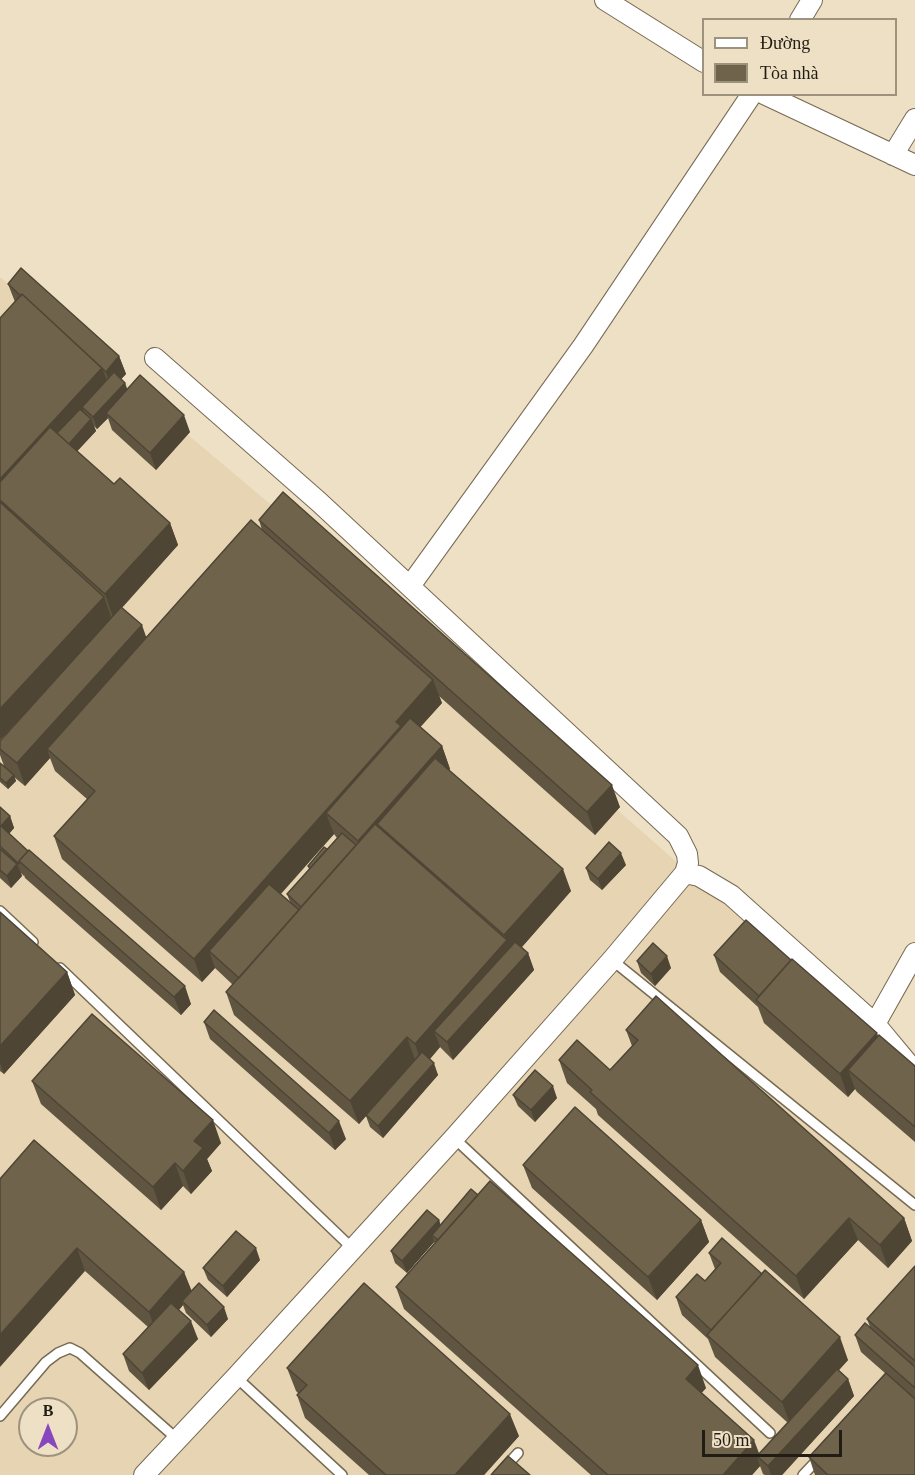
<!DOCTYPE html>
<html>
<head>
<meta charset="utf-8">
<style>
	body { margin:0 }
	#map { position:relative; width:915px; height:1475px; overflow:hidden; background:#eee0c5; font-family:"Times New Roman",serif }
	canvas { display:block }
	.legend { position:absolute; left:702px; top:18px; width:195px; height:78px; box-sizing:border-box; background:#eee0c5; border:2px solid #9c927e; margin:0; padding:8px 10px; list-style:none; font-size:18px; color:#221d14 }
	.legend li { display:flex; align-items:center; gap:12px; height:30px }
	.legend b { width:30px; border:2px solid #9c927e }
	.north { position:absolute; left:18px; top:1397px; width:60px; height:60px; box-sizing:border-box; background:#eee0c5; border:2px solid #9c927e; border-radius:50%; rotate:0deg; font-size:16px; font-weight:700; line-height:24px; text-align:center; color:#221d14 }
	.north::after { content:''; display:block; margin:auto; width:21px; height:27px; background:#8848bd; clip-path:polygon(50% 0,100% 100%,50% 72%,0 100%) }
	.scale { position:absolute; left:702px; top:1430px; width:140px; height:27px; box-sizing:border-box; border:3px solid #221d14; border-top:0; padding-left:8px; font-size:18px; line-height:21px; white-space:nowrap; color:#221d14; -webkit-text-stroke:4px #eee0c5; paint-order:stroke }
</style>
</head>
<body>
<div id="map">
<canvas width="915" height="1475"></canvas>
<ul class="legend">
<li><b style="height:8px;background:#fff"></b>Đường</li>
<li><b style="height:16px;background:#6f634c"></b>Tòa nhà</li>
</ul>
<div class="north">B</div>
<div class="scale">50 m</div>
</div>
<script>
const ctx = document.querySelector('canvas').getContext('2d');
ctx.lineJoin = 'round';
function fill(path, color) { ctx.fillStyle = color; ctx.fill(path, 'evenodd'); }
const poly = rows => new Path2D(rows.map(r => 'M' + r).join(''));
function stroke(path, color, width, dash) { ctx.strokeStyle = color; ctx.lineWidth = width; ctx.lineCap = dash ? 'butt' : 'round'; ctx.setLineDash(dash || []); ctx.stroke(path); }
fill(poly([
	[0,277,288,519,792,964,915,1068,915,1475,0,1475],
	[30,1409,66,1409,66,1445,30,1445]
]), '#e6d4b3');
const lane = poly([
	[0,911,33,942],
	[612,960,915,1205],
	[60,968,353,1249],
	[454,1138,770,1433],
	[236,1377,342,1475],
	[0,1416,46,1362,58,1353,70,1348,80,1353,177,1439],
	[498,1475,518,1453],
	[803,1475,820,1457]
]);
const street = poly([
	[605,0,704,62],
	[800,20,812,0],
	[764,94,915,165],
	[893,155,915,119],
	[410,586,583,346,752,94],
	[685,873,699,876,731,895,875,1024],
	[915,953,875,1024,915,1072],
	[144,1475,236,1377,454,1138,612,960,685,873,688,863,687,854,678,836,319,502,155,358]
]);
stroke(lane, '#776a53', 12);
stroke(street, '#776a53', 22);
stroke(lane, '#fff', 9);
stroke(street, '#fff', 20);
fill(poly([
	[8,284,119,356,126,374,121,379,125,383,127,389,190,432,156,470,112,430,108,418,97,429,94,426,96,431,77,451,114,484,170,523,178,545,122,608,146,637,262,530,259,520,620,807,595,835,439,696,442,703,420,727,442,746,450,769,449,770,571,891,522,947,528,953,534,970,453,1060,440,1047,430,1059,438,1075,383,1138,370,1127,366,1116,359,1124,234,1015,226,992,233,985,215,968,202,982,62,859,54,836,87,799,55,771,50,758,25,786,14,777,16,781,8,789,0,782,0,763,4,766,0,755,0,741,26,712,0,740,0,318,15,302],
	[334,834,337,838,327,849,308,866,309,869,287,894,290,902,281,894],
	[0,807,10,816,14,828,9,834,191,1004,181,1015,25,878,24,875,24,876,21,873,22,876,11,888,0,878],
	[626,865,602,890,590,880,586,868],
	[0,912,67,972,75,995,4,1074,0,1071],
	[714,955,791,960,878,1036,915,1066,915,1142,857,1092,855,1089,848,1097,764,1023,758,1007,720,972],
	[637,961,671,968,655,986,641,973],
	[204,1022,346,1139,335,1150,210,1039],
	[626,1030,904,1218,912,1241,888,1268,858,1240,804,1299,598,1115,596,1109,567,1083,559,1060,610,1070,632,1046],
	[32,1081,221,1143,207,1159,212,1171,191,1194,183,1186,161,1210,41,1104],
	[513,1095,557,1098,535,1122,518,1106],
	[523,1165,701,1220,709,1242,657,1300,532,1188],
	[0,1179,184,1272,191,1291,228,1319,211,1337,186,1313,183,1305,179,1310,198,1339,149,1390,129,1371,123,1354,148,1327,85,1271],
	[439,1220,440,1225,706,1388,701,1393,759,1454,788,1423,715,1357,708,1339,682,1315,676,1297,705,1281,715,1269,709,1253,848,1360,839,1370,848,1379,854,1396,782,1475,765,1475,763,1474,760,1466,752,1475,591,1475,404,1309,396,1287,435,1243,434,1242,407,1273,395,1263,391,1251],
	[260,1260,227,1297,208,1280,203,1268],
	[915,1266,915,1475,815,1475,809,1457,885,1373,861,1352,855,1335,870,1327,867,1319],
	[287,1368,519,1436,484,1475,369,1475,305,1418,297,1395,299,1394,296,1391]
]), '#5f5541');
fill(poly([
	[119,356,126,374,112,389,106,372],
	[102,368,111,391,82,407,86,418,0,500,0,479],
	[125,383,129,395,106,413,108,418,97,429,93,417],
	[184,415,190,432,156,470,150,453],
	[91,419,96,431,71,458,66,446],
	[170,523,178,545,113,617,105,594],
	[104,597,112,620,0,740,0,709],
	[142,625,150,648,47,749,50,758,25,786,17,763],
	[433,680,442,703,407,742,326,813,334,834,220,961,209,951,215,968,202,982,194,959,396,722],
	[442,746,450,769,391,836,377,824,384,844,366,863,358,841],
	[14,775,16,781,8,789,6,783],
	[612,785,620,807,595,835,587,812],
	[10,816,14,828,5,838,1,826],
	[621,853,626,865,602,890,598,879],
	[17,864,22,876,11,888,7,876],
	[563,869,571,891,513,957,434,1031,440,1047,423,1067,415,1044,506,940,504,935],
	[528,953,534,970,453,1060,447,1042],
	[667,956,671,968,655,986,651,974],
	[67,972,75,995,4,1074,0,1063,0,1046],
	[185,986,191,1004,181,1015,174,997],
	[877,1033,885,1056,848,1070,855,1089,848,1097,840,1074],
	[407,1037,415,1060,359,1124,350,1101],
	[434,1063,438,1075,383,1138,378,1126],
	[553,1086,557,1098,535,1122,531,1110],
	[213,1120,221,1143,207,1159,212,1171,191,1194,183,1171,194,1141],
	[339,1121,346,1139,335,1150,329,1133],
	[175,1163,183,1186,161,1210,153,1187],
	[849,1218,858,1240,804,1299,796,1276],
	[904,1218,912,1241,888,1268,880,1245],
	[439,1220,443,1232,432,1235,434,1242,407,1273,402,1261],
	[701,1220,709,1242,657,1300,648,1277],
	[77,1248,85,1271,0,1367,0,1335],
	[256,1248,260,1260,227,1297,223,1286],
	[184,1272,193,1294,182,1301,183,1305,157,1335,149,1312],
	[224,1307,228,1319,211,1337,207,1325],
	[191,1321,198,1339,149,1390,142,1373],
	[840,1337,848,1360,790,1424,782,1402],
	[698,1365,706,1388,694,1402,686,1379],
	[848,1379,854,1396,782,1475,771,1475,768,1466],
	[510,1414,519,1436,484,1475,455,1475],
	[754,1440,762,1461,757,1456,760,1466,752,1475,723,1475]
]), '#4e4535');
const building = poly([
	[21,268,119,356,106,372,22,294,21,296,8,284,21,268],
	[22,294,102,368,0,479,0,318,22,294],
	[114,372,125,383,93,417,82,407,114,372],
	[140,375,184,415,150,453,106,413,140,375],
	[80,409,91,419,69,444,57,433,80,409],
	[50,427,114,484,120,478,170,523,105,594,0,500,0,482,50,427],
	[283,492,612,785,587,812,259,520,283,492],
	[0,502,104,597,0,709,0,502],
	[251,520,433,680,396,722,401,726,194,959,54,836,95,791,47,749,251,520],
	[121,607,142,625,17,763,0,749,0,741,121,607],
	[410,718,442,746,358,841,326,813,410,718],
	[435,758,563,869,504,935,377,824,435,758],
	[0,763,14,775,6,783,0,778,0,763],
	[0,807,10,816,1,826,28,851,19,861,19,864,0,846,0,807],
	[375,824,507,940,415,1044,407,1037,350,1101,226,992,375,824],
	[342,833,356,845,301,907,287,894,342,833],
	[609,842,621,853,598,879,586,868,609,842],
	[324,847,327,849,310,868,308,866,324,847],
	[0,849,17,864,7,876,0,870,0,849],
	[29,850,185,986,174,997,19,861,29,850],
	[269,884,299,910,239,978,209,951,269,884],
	[0,912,67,972,0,1046,0,912],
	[746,920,791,960,759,996,714,955,746,920],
	[515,942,528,953,447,1042,434,1031,515,942],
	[653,943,667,956,651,974,637,961,653,943],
	[792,959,877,1033,840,1074,756,1000,792,959],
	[656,996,904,1218,880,1245,849,1218,796,1276,590,1092,592,1090,559,1060,577,1040,610,1070,638,1040,626,1030,656,996],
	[214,1010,339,1121,329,1133,204,1022,214,1010],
	[92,1014,213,1120,194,1141,203,1148,183,1171,175,1163,153,1187,32,1081,92,1014],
	[879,1035,915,1066,915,1127,848,1070,879,1035],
	[422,1052,434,1063,378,1126,366,1115,422,1052],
	[535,1070,553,1086,531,1110,513,1095,535,1070],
	[575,1107,701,1220,648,1277,523,1165,575,1107],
	[34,1140,184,1272,149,1312,77,1248,0,1335,0,1179,34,1140],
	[490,1181,698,1365,686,1379,754,1440,723,1475,608,1475,396,1287,490,1181],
	[471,1189,478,1195,438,1240,432,1235,471,1189],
	[427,1210,439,1220,402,1261,391,1251,427,1210],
	[236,1231,256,1248,223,1286,203,1268,236,1231],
	[722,1238,762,1274,711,1330,676,1297,697,1274,705,1281,721,1263,709,1253,722,1238],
	[915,1266,915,1361,867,1319,915,1266],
	[765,1270,840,1337,782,1402,707,1335,765,1270],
	[199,1283,224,1307,207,1325,182,1301,199,1283],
	[364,1283,510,1414,455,1475,386,1475,297,1395,307,1385,287,1368,364,1283],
	[171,1303,191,1321,142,1373,123,1354,171,1303],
	[865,1323,915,1367,915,1388,855,1335,865,1323],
	[837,1369,848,1379,768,1466,757,1456,837,1369],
	[886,1373,915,1399,915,1475,828,1475,809,1457,886,1373],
	[508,1456,530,1475,491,1475,508,1456]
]);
fill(building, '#6f634c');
stroke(building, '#4e4535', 1.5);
</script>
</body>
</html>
